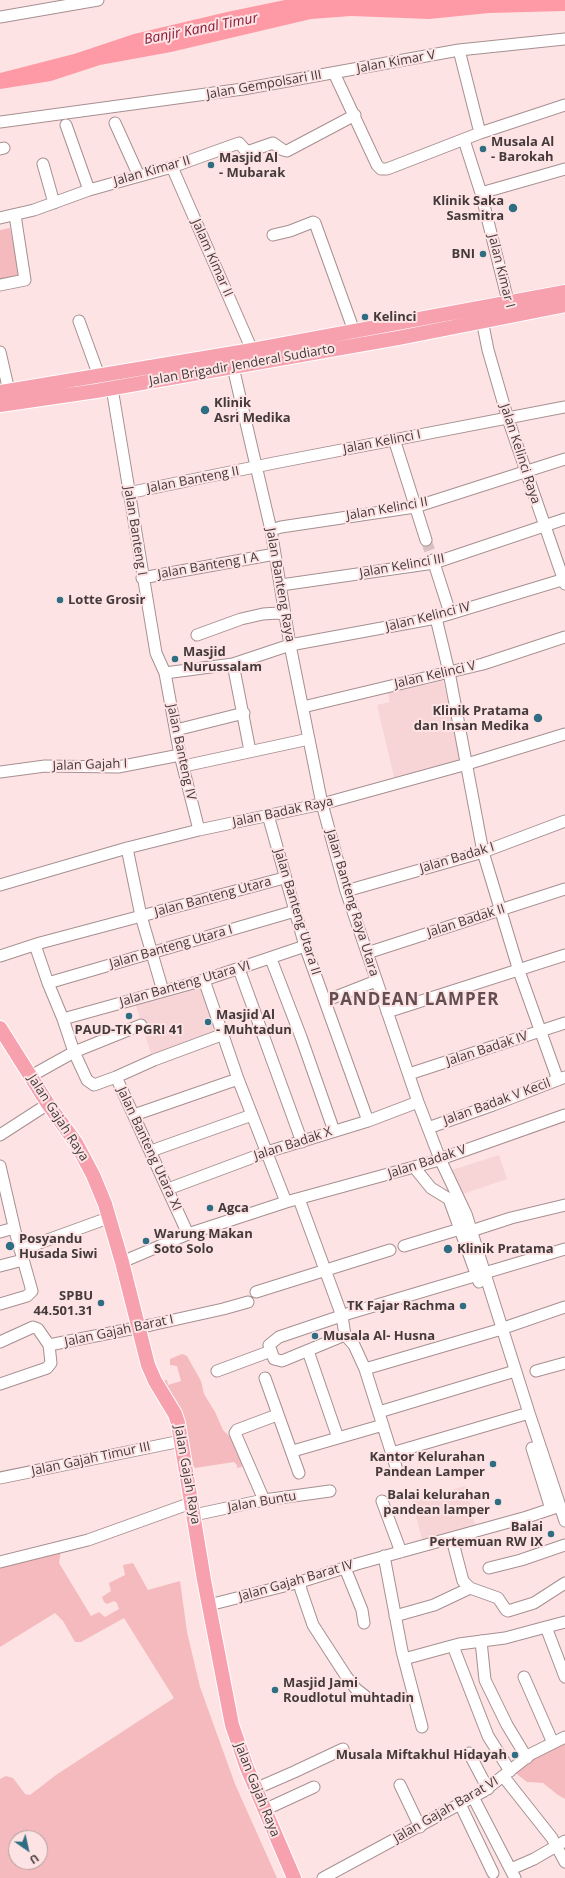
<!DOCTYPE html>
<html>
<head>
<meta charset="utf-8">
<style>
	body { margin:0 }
	#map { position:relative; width:565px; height:1878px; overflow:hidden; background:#fde3e4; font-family:"Open Sans",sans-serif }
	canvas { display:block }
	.north { position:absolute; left:8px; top:1830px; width:40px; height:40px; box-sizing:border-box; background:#fde3e4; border:1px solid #b39fa0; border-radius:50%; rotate:146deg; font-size:11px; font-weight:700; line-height:16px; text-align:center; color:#443a3b }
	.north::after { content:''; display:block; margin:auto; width:14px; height:18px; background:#2e6d82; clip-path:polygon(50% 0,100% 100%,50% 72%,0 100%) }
</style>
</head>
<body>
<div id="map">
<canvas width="565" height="1878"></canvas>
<div class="north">U</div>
</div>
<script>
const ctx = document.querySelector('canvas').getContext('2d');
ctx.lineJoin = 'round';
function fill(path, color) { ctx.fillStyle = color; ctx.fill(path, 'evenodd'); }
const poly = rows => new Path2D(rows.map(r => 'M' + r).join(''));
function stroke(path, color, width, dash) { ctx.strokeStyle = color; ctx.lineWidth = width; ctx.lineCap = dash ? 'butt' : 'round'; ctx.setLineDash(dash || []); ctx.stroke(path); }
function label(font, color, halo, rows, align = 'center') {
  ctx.font = font + ' "Open Sans",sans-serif'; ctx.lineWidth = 4; ctx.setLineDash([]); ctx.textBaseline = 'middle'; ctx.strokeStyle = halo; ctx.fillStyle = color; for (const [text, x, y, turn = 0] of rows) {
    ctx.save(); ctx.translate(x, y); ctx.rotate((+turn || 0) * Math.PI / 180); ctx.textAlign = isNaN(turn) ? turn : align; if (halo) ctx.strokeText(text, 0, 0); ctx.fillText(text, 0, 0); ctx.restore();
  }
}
fill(poly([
	[443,681,461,763,395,781,377,705,390,702,388,693],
	[202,984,222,1034,152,1057,135,1003],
	[499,1155,507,1179,460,1195,452,1170],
	[466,1486,476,1528,423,1543,412,1501]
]), '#f7d4d6');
fill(poly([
	[10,228,20,278,0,282,0,230],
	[182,1354,187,1356,201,1381,204,1394,215,1412,223,1430,233,1440,245,1466,237,1468,237,1465,234,1462,195,1468,187,1458,161,1389,165,1380,167,1380,168,1385,181,1381,177,1366,170,1365,170,1359],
	[61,1550,59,1563,91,1616,99,1612,105,1617,119,1609,117,1603,114,1601,107,1604,104,1602,102,1597,111,1591,109,1583,125,1575,123,1565,133,1563,148,1590,180,1581,187,1632,200,1687,235,1784,277,1878,0,1878,0,1779,6,1776,13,1778,25,1794,30,1795,56,1775,174,1698,124,1618,81,1642,75,1642,63,1621,55,1613,0,1647,0,1566],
	[16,1838,40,1838,40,1862,16,1862],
	[565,1740,565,1799,558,1795,543,1783,527,1782,513,1771]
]), '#f5babe');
fill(poly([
	[285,0,565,0,565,11,489,13,429,19,351,16,311,19,171,52,100,65,51,81,0,89,0,73,74,54,134,34,227,12]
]), '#fe9aa5');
stroke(poly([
	[426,540,433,560]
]), '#d8c1c2', 11, [11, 5.5]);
const minor = poly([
	[0,17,98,0],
	[459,50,480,133],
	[334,73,377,165,381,169,387,169,480,133,565,105],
	[0,122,243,89,459,50,565,39],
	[115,123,139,176],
	[66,125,89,190],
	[464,140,481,193,510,309],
	[0,149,4,148],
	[43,164,54,203],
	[172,167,252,350],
	[481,193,565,169],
	[0,218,34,210,89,190,172,167,239,143,247,152,273,143,283,150,287,151,355,115],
	[273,235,290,231,313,222,315,223,354,331],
	[0,285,25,280,15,215],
	[481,315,488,350,508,419,565,584],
	[79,321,99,376],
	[0,352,9,391],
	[233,367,271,530,290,645,322,804,346,891,418,1102,440,1159,466,1214,529,1413,565,1521],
	[112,388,156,653,165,673,180,755,199,830],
	[394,439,426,540],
	[128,493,274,463,565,407],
	[271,530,281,527,415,507,565,459],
	[433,560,450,613],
	[142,578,275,554],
	[281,585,434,563,565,519],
	[436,618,449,672,483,852,519,971,558,1080],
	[197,635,241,619,263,614,278,613,285,615],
	[233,664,250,751],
	[165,673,233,664,290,645,436,618,565,579],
	[303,707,483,664,565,637],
	[176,730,244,713],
	[184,766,309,739],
	[0,772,45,766,118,767,180,755],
	[268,815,305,946,368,1121],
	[127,848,141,916,163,991],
	[0,885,127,848,199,830,322,804,467,764,565,734],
	[346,891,483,852,565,821],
	[35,945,48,983,63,1019,74,1052,87,1080,94,1085,116,1077,188,1234],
	[367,953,565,889],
	[0,956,40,943,284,878],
	[271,959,301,1037,334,1131],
	[239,969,302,1142],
	[204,980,238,1079,286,1202],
	[48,983,295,911],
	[325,1001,376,981],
	[387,1012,565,955],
	[63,1019,204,980,305,946],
	[409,1074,565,1023],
	[31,1076,74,1052,141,1025],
	[116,1077,154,1060,224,1034],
	[134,1115,238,1079],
	[428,1128,493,1105,565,1077],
	[0,1135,48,1104],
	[151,1151,252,1115],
	[0,1166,15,1231,32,1291,27,1296,0,1304],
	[414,1167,431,1188,449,1199,479,1282],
	[168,1189,267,1152,368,1121,418,1102],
	[299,1199,342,1316,345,1335,354,1345,365,1369,396,1467],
	[0,1232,14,1228],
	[465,1233,511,1218,565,1205],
	[404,1246,460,1229],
	[20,1250,108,1218],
	[122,1262,188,1234,286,1202,432,1162,565,1115],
	[0,1266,23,1260],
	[256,1292,390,1250],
	[345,1335,282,1361,274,1359,269,1345,279,1337,347,1314,565,1249],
	[0,1342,33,1327,38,1329,49,1345,151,1325,223,1309,248,1302],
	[308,1351,338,1438],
	[365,1369,495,1331,565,1307],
	[217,1371,271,1351],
	[536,1371,565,1363],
	[265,1378,299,1473],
	[0,1384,47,1368,51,1363,49,1345],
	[379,1412,515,1371],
	[532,1448,551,1509],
	[293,1451,383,1425],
	[392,1453,529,1413],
	[0,1478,181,1441],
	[264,1500,235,1433,237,1430,277,1415],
	[382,1501,401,1552],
	[194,1515,264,1500,330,1491],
	[452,1539,463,1581,470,1588,498,1598,506,1610,508,1611,534,1603,565,1583],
	[384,1556,402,1651,422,1727],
	[0,1562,88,1540,191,1503],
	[345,1568,362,1610,364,1623],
	[489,1568,521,1560,565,1545],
	[300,1582,301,1590,313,1625,346,1676,356,1689,365,1696],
	[209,1605,300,1582,357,1564,527,1517,557,1507],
	[395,1616,434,1605,470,1588],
	[546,1627,565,1622],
	[481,1641,485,1680,507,1725,527,1758],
	[453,1646,488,1736,510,1771],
	[404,1659,459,1644,505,1638,546,1627,565,1677],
	[524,1677,553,1743],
	[469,1753,488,1789],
	[503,1776,552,1838,565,1862],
	[400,1785,420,1827],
	[255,1789,294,1772,343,1749],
	[473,1797,515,1878],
	[460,1804,493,1873],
	[264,1810,314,1787],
	[511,1869,534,1859,565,1841],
	[323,1878,484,1791,531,1754,565,1737]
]);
const major = poly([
	[0,392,252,350,565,292],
	[0,405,96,391,398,338,565,305],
	[0,1028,48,1104,76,1143,93,1175,105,1204,122,1262,148,1365,155,1381,175,1414,178,1423,204,1580,232,1725,247,1768,294,1878]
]);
stroke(minor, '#a78f91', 13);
stroke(major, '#fff', 16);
stroke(minor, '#fff', 11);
stroke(major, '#f7a1af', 14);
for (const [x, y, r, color] of [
	[483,149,4,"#2e6d82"],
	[211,165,4,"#2e6d82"],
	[513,208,5,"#2e6d82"],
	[483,254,4,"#2e6d82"],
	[365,317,4,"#2e6d82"],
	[205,410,5,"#2e6d82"],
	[60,600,4,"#2e6d82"],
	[175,659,4,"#2e6d82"],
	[538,718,5,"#2e6d82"],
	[129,1016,4,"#2e6d82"],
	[208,1022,4,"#2e6d82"],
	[210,1208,4,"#2e6d82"],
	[146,1241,4,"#2e6d82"],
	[10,1246,5,"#2e6d82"],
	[448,1249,5,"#2e6d82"],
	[101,1303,4,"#2e6d82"],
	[463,1306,4,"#2e6d82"],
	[315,1336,4,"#2e6d82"],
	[493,1464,4,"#2e6d82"],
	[498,1502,4,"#2e6d82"],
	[551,1534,4,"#2e6d82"],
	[275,1690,4,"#2e6d82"],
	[515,1755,4,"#2e6d82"]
]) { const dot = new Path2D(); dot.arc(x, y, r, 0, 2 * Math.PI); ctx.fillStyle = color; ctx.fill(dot); stroke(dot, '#fde3e4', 1.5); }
label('13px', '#443a3b', '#fde3e4', [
	["Jalan Kimar V",396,62,-10],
	["Jalan Gempolsari III",264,85,-10],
	["Jalan Kimar II",152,171,-16],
	["Jalam Kimar II",212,258,66],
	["Jalan Kimar I",501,271,76],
	["Jalan Brigadir Jenderal Sudiarto",242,365,-10],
	["Jalan Kelinci I",382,442,-11],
	["Jalan Kelinci Raya",520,454,72],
	["Jalan Banteng II",193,480,-11],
	["Jalan Kelinci II",387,509,-10],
	["Jalan Banteng I",135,531,81],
	["Jalan Banteng I A",208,566,-10],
	["Jalan Kelinci III",402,566,-10],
	["Jalan Banteng Raya",280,585,80],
	["Jalan Kelinci IV",428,617,-14],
	["Jalan Kelinci V",435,675,-13],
	["Jalan Banteng IV",181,752,78],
	["Jalan Gajah I",90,765,-2],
	["Jalan Badak Raya",283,812,-12],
	["Jalan Badak I",457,858,-17],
	["Jalan Banteng Utara",213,897,-15],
	["Jalan Banteng Raya Utara",352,903,73],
	["Jalan Banteng Utara II",297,912,73],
	["Jalan Badak II",466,921,-18],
	["Jalan Banteng Utara I",171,947,-16],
	["Jalan Banteng Utara VI",185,984,-16],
	["Jalan Badak IV",487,1049,-18],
	["Jalan Badak V Kecil",497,1102,-20],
	["Jalan Gajah Raya",58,1118,57],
	["Jalan Badak X",293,1144,-18],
	["Jalan Banteng Utara XI",149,1149,65],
	["Jalan Badak V",427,1162,-18],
	["Jalan Gajah Barat I",119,1331,-12],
	["Jalan Gajah Timur III",91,1459,-12],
	["Jalan Gajah Raya",187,1475,80],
	["Jalan Buntu",262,1502,-10],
	["Jalan Gajah Barat IV",296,1581,-16],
	["Jalan Gajah Raya",257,1790,68],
	["Jalan Gajah Barat VI",446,1810,-30]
]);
label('bold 13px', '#443a3b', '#fde3e4', [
	["Musala Al",491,142],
	["- Barokah",491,157],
	["Masjid Al",219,158],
	["- Mubarak",219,173],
	["Klinik Saka",504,201,"right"],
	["Sasmitra",504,216,"right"],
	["BNI",475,254,"right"],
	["Kelinci",373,317],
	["Klinik",214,403],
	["Asri Medika",214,418],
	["Lotte Grosir",68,600],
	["Masjid",183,652],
	["Nurussalam",183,667],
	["Klinik Pratama",529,711,"right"],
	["dan Insan Medika",529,726,"right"],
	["Masjid Al",216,1015],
	["- Muhtadun",216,1030],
	["PAUD-TK PGRI 41",129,1030,"center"],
	["Agca",218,1208],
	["Warung Makan",154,1234],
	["Soto Solo",154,1249],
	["Posyandu",19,1239],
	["Husada Siwi",19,1254],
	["Klinik Pratama",457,1249],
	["SPBU",93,1296,"right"],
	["44.501.31",93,1311,"right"],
	["TK Fajar Rachma",455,1306,"right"],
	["Musala Al- Husna",323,1336],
	["Kantor Kelurahan",485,1457,"right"],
	["Pandean Lamper",485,1472,"right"],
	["Balai kelurahan",490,1495,"right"],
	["pandean lamper",490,1510,"right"],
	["Balai",543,1527,"right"],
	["Pertemuan RW IX",543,1542,"right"],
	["Masjid Jami",283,1683],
	["Roudlotul muhtadin",283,1698],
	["Musala Miftakhul Hidayah",507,1755,"right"]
], 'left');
label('italic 14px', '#8b1834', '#fde3e4', [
	["Banjir Kanal Timur",201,29,-11]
]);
ctx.letterSpacing = '1px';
label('bold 17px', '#644e50', '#fde3e4', [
	["PANDEAN LAMPER",414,1000]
]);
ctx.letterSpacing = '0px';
</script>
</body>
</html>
